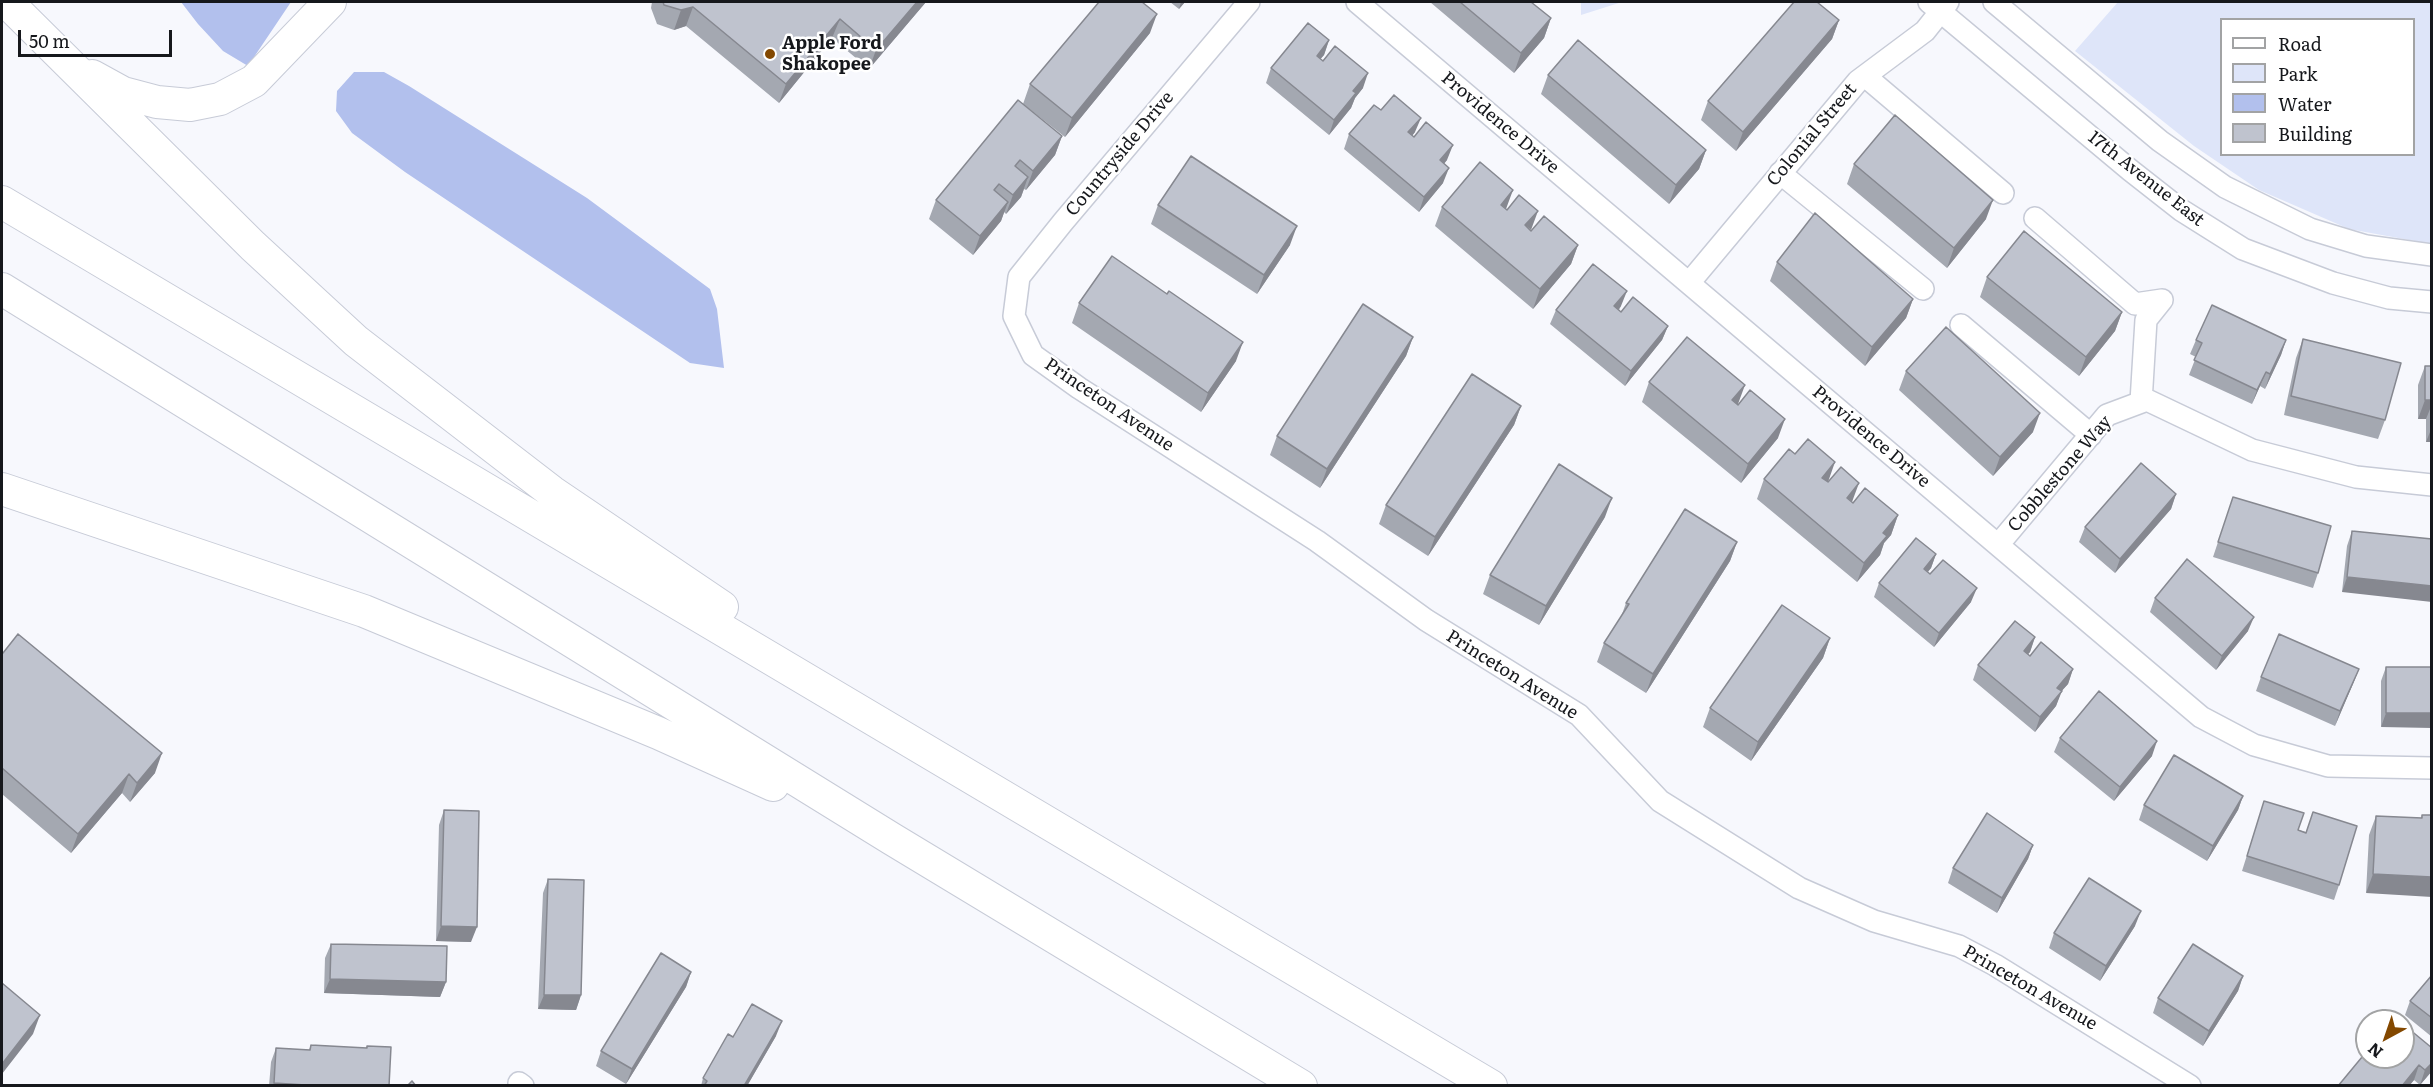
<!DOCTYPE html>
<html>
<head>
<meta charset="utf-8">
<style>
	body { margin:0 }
	#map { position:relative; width:2433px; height:1087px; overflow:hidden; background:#f7f8fd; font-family:Literata,serif }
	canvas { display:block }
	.frame { position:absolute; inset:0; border:3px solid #16181c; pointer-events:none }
	.legend { position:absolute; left:2220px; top:18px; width:195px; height:138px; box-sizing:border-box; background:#fff; border:2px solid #a2a3a4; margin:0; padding:8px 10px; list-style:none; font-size:18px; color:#16181c }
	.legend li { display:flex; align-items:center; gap:12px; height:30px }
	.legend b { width:30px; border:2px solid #a2a3a4 }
	.north { position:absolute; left:2355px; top:1009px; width:60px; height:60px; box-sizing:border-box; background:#fff; border:2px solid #a2a3a4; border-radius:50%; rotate:220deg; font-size:16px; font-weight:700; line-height:24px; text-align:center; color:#16181c }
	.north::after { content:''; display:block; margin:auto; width:21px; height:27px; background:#834800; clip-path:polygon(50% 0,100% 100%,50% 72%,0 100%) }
	.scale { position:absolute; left:18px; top:30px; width:154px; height:27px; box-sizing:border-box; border:3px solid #16181c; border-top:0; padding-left:8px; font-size:18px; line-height:21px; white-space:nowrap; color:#16181c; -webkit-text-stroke:4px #fff; paint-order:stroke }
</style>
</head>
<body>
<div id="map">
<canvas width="2433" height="1087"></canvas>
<div class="frame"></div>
<ul class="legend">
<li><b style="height:8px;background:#fff"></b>Road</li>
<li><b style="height:16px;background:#dee5f9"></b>Park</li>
<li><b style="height:16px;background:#b2c0ed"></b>Water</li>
<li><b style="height:16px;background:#bfc3ce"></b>Building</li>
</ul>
<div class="north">N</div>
<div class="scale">50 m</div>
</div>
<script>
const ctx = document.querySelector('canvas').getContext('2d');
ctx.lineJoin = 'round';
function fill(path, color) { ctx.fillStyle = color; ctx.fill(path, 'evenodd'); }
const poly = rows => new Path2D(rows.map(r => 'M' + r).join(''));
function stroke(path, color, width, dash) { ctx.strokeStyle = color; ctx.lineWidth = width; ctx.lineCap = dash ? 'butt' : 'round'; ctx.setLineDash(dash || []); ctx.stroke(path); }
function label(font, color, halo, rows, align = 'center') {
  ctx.font = font + ' Literata,serif'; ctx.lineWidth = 5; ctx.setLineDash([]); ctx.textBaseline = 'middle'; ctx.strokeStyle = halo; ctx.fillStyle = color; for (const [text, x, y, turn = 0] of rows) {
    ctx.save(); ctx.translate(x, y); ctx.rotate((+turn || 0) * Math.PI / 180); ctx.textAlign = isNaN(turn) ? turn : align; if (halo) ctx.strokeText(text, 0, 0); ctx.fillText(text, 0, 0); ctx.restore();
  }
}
fill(poly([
	[1581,2,1622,2,1581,15],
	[2118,2,2431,2,2431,244,2349,229,2259,190,2194,146,2075,51],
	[2222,20,2414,20,2414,154,2222,154]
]), '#dee5f9');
fill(poly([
	[181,2,291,2,248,66,223,51,198,24],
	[354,72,384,72,409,86,587,198,710,289,717,309,724,368,690,363,405,172,352,133,336,111,337,91]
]), '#b2c0ed');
const minor = poly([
	[1249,2,1063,222,1019,277,1014,316,1033,355,1079,388,1317,541,1426,620,1579,715,1660,801,1799,888,1874,921,1959,946,1995,965,2190,1086],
	[1357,2,2201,717,2254,745,2328,766,2432,768],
	[1929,2,2130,170,2181,210,2243,249,2333,283,2389,298,2432,302],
	[1994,2,2160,141,2225,187,2310,229,2366,246,2432,255],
	[1865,76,2003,193],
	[1780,173,1923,289],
	[2035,218,2135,304,2162,300,2146,320,2141,402],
	[1689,283,1858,81,1925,31,1948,2],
	[1961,325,2091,435],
	[1998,545,2107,415,2147,400,2252,450,2356,477,2432,485],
	[519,1083,523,1086]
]);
const highway = poly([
	[7,2,253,246,356,341,552,492,722,607],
	[92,76,123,93,157,102,190,105,220,99,254,81,330,2],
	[2,202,1491,1086],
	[2,289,892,839,1301,1086],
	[2,489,364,611,658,733,773,785]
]);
stroke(minor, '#c7cbd7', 24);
stroke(highway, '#c7cbd7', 34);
stroke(minor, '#fff', 21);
stroke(highway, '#fff', 32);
fill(poly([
	[652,2,926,2,869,69,832,38,779,103,686,26,674,30,657,24,651,8],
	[1170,2,1185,2,1179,9],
	[1430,2,1531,2,1551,18,1544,38,1514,73],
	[1839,20,1832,39,1736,151,1701,120,1708,101],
	[1150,33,1065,137,1023,104,1030,84],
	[1329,40,1324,55,1320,59,1363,88,1355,98,1351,108,1329,135,1266,83,1271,68],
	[1548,75,1706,150,1699,169,1669,204,1541,94],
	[1381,110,1415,132,1412,136,1447,160,1444,164,1443,183,1419,212,1344,149,1349,134],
	[1062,136,1055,155,1026,190,1024,189,1021,197,1006,214,1004,212,1001,221,973,255,929,219,936,200],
	[1854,164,1986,219,1947,268,1847,184],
	[1158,205,1290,245,1257,294,1151,224],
	[1442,207,1506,209,1530,230,1578,245,1571,264,1533,309,1435,226],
	[1777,262,1913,299,1906,318,1865,366,1770,281],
	[1987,277,2122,312,2115,331,2079,376,1980,297],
	[1167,294,1236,361,1201,412,1072,323,1079,303],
	[1621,306,1619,310,1621,312,1668,326,1662,340,1625,386,1550,324,1556,310],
	[1413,337,1406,356,1320,488,1270,455,1277,436],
	[2303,339,2385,420,2378,439,2284,415,2296,358],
	[2196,340,2286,340,2281,355,2265,389,2260,386,2252,404,2189,375,2196,357,2190,354],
	[2425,366,2432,366,2432,442,2426,442,2426,419,2418,419,2418,385],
	[1906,371,2033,432,1993,476,1899,390],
	[1649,382,1778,438,1741,483,1642,402],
	[1521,406,1514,425,1428,556,1379,524,1386,505],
	[1764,479,1828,482,1852,502,1898,515,1891,535,1884,543,1880,555,1857,582,1757,499],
	[2176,494,2171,509,2115,573,2079,542,2085,527],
	[2233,497,2318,573,2313,588,2213,557],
	[1605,517,1539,625,1483,594,1490,575],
	[2352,531,2432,539,2342,592,2347,546],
	[1737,542,1730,561,1646,693,1597,662,1604,643,1621,617,1626,603],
	[1936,554,1931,568,1928,572,1971,602,1934,647,1874,597,1879,583],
	[2155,598,2248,631,2216,670,2150,612],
	[2035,637,2030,652,2028,654,2030,656,2073,669,2068,684,2061,691,2056,706,2035,732,1973,680,1978,665],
	[1830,638,1823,658,1751,761,1703,727,1710,708],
	[2,653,155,773,130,802,122,793,71,853,2,794],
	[2386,667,2432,667,2381,727,2381,681],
	[2359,669,2335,726,2256,691,2261,677],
	[2060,738,2152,756,2114,801,2054,752],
	[2243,796,2238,810,2207,861,2139,820,2144,805],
	[2264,801,2298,830,2306,832,2313,812,2339,885,2334,900,2242,871],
	[444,810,471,942,436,941,439,825],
	[2422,815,2432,815,2366,893,2369,835,2376,816,2421,818],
	[2033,845,2028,859,1997,913,1948,883,1953,868],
	[548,879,581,995,576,1010,538,1009,543,893],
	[2135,926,2100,981,2049,948,2054,933],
	[331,944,446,982,440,997,324,993,325,958],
	[691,972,686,987,626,1084,596,1066,601,1051],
	[2432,975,2432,1037,2405,1015,2410,1001],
	[2243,976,2238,991,2203,1046,2153,1013,2158,998],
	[776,1036,747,1086,701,1086,703,1078,733,1037],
	[311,1045,366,1048,367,1046,389,1086,269,1086,271,1062,276,1048,309,1050],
	[2403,1057,2432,1071,2420,1085,2414,1080,2409,1086,2338,1086]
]), '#a4a8b1');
fill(poly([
	[917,2,926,2,869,69,876,50],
	[1181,2,1185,2,1179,9],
	[693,7,686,26,674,30,681,10],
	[1157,14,1150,33,1065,137,1072,118],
	[1551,18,1544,38,1514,73,1521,53],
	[840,19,832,38,779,103,786,84],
	[1839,20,1832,39,1736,151,1743,132],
	[1329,40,1324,55,1311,70,1317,56],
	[1368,73,1363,88,1355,98,1351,108,1329,135,1334,120,1353,91],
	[1421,118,1415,132,1403,147,1408,132],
	[1062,136,1055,155,1026,190,1033,171],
	[1453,145,1447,160,1434,175,1440,160],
	[1706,150,1699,169,1669,204,1676,185],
	[1449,168,1443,183,1419,212,1424,197],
	[1028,177,1021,197,1006,214,1013,195],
	[1513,190,1506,209,1501,205],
	[1993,200,1986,219,1947,268,1954,248],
	[1008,202,1001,221,973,255,980,236],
	[1538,211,1531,230,1525,225],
	[1297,226,1290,245,1257,294,1264,275],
	[1578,245,1571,264,1533,309,1540,289],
	[1627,291,1621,306,1609,321,1614,306],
	[1913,299,1906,318,1865,366,1872,347],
	[2122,312,2115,331,2079,376,2086,357],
	[1668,326,1662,340,1625,386,1631,371],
	[1413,337,1406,356,1320,488,1327,469],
	[2286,340,2281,355,2265,389,2270,374],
	[1243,342,1236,361,1201,412,1208,393],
	[2266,372,2260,386,2252,404,2257,390],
	[1745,385,1738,404,1725,419,1732,400],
	[2425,400,2432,400,2432,404,2426,419,2418,419],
	[1521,406,1514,425,1428,556,1435,537],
	[2040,413,2033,432,1993,476,2000,457],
	[1785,419,1778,438,1741,483,1748,464],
	[2432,427,2432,442,2426,442],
	[1835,462,1828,482,1815,497,1822,478],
	[1859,483,1852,502,1847,498],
	[2176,494,2171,509,2115,573,2120,559],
	[1612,498,1605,517,1539,625,1546,606],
	[1898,515,1891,535,1884,543,1880,555,1857,582,1864,563,1883,533],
	[1737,542,1730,561,1646,693,1653,674],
	[1936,554,1931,568,1918,583,1924,569],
	[2347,577,2432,586,2432,602,2342,592],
	[1977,588,1971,602,1934,647,1939,633],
	[2254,617,2248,631,2216,670,2222,656],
	[2035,637,2030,652,2018,665,2024,651],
	[1830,638,1823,658,1751,761,1758,742],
	[2073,669,2068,684,2052,702,2057,688],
	[2359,669,2353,684,2335,726,2340,711],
	[2062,691,2056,706,2035,732,2040,717],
	[2386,713,2432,713,2432,728,2381,727],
	[2157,741,2152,756,2114,801,2120,787],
	[162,753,155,773,130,802,137,783],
	[129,774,122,793,71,853,78,834],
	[2243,796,2238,810,2207,861,2213,846],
	[2033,845,2028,859,1997,913,2002,898],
	[2373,874,2432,877,2432,897,2366,893],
	[2141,911,2135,926,2100,981,2106,966],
	[441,926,477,927,471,942,436,941],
	[691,972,686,987,626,1084,632,1069],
	[2243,976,2238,991,2203,1046,2209,1031],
	[330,979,446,982,440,997,324,993],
	[544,995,581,995,576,1010,538,1009],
	[40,1015,33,1034,2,1074,2,1064],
	[782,1021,776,1036,747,1086,744,1086],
	[2432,1063,2432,1071,2420,1085,2425,1070],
	[2419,1065,2414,1080,2409,1086,2402,1086],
	[274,1083,321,1086,273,1086]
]), '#868890');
const building = poly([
	[663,2,917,2,876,50,840,19,786,84,693,7,681,10,664,5,663,2],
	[1099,2,1142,2,1157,14,1072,118,1030,84,1099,2],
	[1460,2,1531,2,1551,18,1521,53,1460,2],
	[1794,2,1817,2,1839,20,1743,132,1708,101,1794,2],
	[1308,23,1329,40,1317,56,1323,61,1335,46,1368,73,1353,91,1356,93,1334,120,1271,68,1308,23],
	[1578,40,1706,150,1676,185,1548,75,1578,40],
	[1394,95,1421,118,1408,132,1414,137,1426,122,1453,145,1440,160,1449,168,1424,197,1349,134,1374,105,1381,110,1394,95],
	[1018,100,1062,136,1033,171,1020,160,1015,166,1028,177,1013,195,999,184,994,190,1008,202,980,236,936,200,1018,100],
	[1895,115,1993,200,1954,248,1854,164,1895,115],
	[1191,156,1297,226,1264,275,1158,205,1191,156],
	[1480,162,1513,190,1501,205,1507,210,1519,195,1538,211,1525,225,1531,231,1544,216,1578,245,1540,289,1442,207,1480,162],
	[1815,213,1913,299,1872,347,1777,262,1815,213],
	[2024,231,2122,312,2086,357,1987,277,2024,231],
	[1112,256,1167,294,1169,291,1243,342,1208,393,1079,303,1112,256],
	[1593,264,1627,291,1614,306,1621,312,1633,297,1668,326,1631,371,1556,310,1593,264],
	[1363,304,1413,337,1327,469,1277,436,1363,304],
	[2212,305,2286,340,2270,374,2266,372,2257,390,2194,360,2202,343,2196,340,2212,305],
	[1946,327,2040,413,2000,457,1906,371,1946,327],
	[1687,337,1745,385,1732,400,1738,405,1750,390,1785,419,1748,464,1649,382,1687,337],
	[2303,339,2401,363,2385,420,2291,396,2303,339],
	[2425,366,2432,366,2432,400,2425,400,2425,366],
	[1472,374,1521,406,1435,537,1386,505,1472,374],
	[1808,439,1835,462,1822,478,1828,482,1841,467,1859,483,1847,498,1853,503,1865,488,1898,515,1883,533,1887,536,1864,563,1764,479,1789,449,1795,454,1808,439],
	[2141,463,2176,494,2120,559,2085,527,2141,463],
	[1559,464,1612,498,1546,606,1490,575,1559,464],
	[2233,497,2331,526,2318,573,2218,542,2233,497],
	[1685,509,1737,542,1653,674,1604,643,1629,604,1626,603,1685,509],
	[2352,531,2432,539,2432,586,2347,577,2352,531],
	[1916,538,1936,554,1924,569,1930,574,1943,560,1977,588,1939,633,1879,583,1916,538],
	[2187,559,2254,617,2222,656,2155,598,2187,559],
	[1782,605,1830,638,1758,742,1710,708,1782,605],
	[2015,621,2035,637,2024,651,2030,656,2041,642,2073,669,2057,688,2062,691,2040,717,1978,665,2015,621],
	[18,634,162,753,137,783,129,774,78,834,2,768,2,653,3,653,18,634],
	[2279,634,2359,669,2340,711,2261,677,2279,634],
	[2386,667,2432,667,2432,713,2386,713,2386,667],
	[2099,691,2157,741,2120,787,2060,738,2099,691],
	[2174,755,2243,796,2213,846,2144,805,2174,755],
	[2264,801,2304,813,2298,830,2306,833,2313,812,2357,826,2339,885,2247,856,2264,801],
	[444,810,479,811,477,927,441,926,444,810],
	[1987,813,2033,845,2002,898,1953,868,1987,813],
	[2422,815,2432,815,2432,877,2373,874,2376,816,2422,818,2422,815],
	[2089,878,2141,911,2106,966,2054,933,2089,878],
	[548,879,584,880,581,995,544,995,548,879],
	[331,944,447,946,446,982,330,979,331,944],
	[2193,944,2243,976,2209,1031,2158,998,2193,944],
	[661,953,691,972,632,1069,601,1051,661,953],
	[2432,975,2432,1018,2410,1001,2432,975],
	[2,983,40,1015,2,1064,2,983],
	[752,1004,782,1021,744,1086,704,1086,707,1081,703,1078,728,1034,733,1037,752,1004],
	[2396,1018,2400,1021,2393,1021,2396,1018],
	[2403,1024,2432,1048,2432,1063,2425,1070,2419,1065,2402,1086,2338,1086,2367,1051,2367,1057,2403,1057,2403,1024],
	[311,1045,367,1048,367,1046,391,1047,389,1086,321,1086,274,1083,276,1048,310,1050,311,1045],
	[412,1081,416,1086,407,1086,412,1081]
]);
fill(building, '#bfc3ce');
stroke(building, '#868890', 1.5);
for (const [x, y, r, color] of [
	[770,54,6,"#834800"]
]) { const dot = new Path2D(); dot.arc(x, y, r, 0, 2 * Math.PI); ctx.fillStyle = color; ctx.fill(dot); stroke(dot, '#fff', 2); }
label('bold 18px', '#16181c', '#fff', [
	["Apple Ford",782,44],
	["Shakopee",782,65]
], 'left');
label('18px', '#16181c', '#fff', [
	["Providence Drive",1500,123,40],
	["Colonial Street",1812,135,-50],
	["Countryside Drive",1120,154,-50],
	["17th Avenue East",2146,179,38],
	["Princeton Avenue",1109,405,34],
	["Providence Drive",1871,437,40],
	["Cobblestone Way",2060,474,-49],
	["Princeton Avenue",1512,675,32],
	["Princeton Avenue",2030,988,30]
]);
</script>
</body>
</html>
